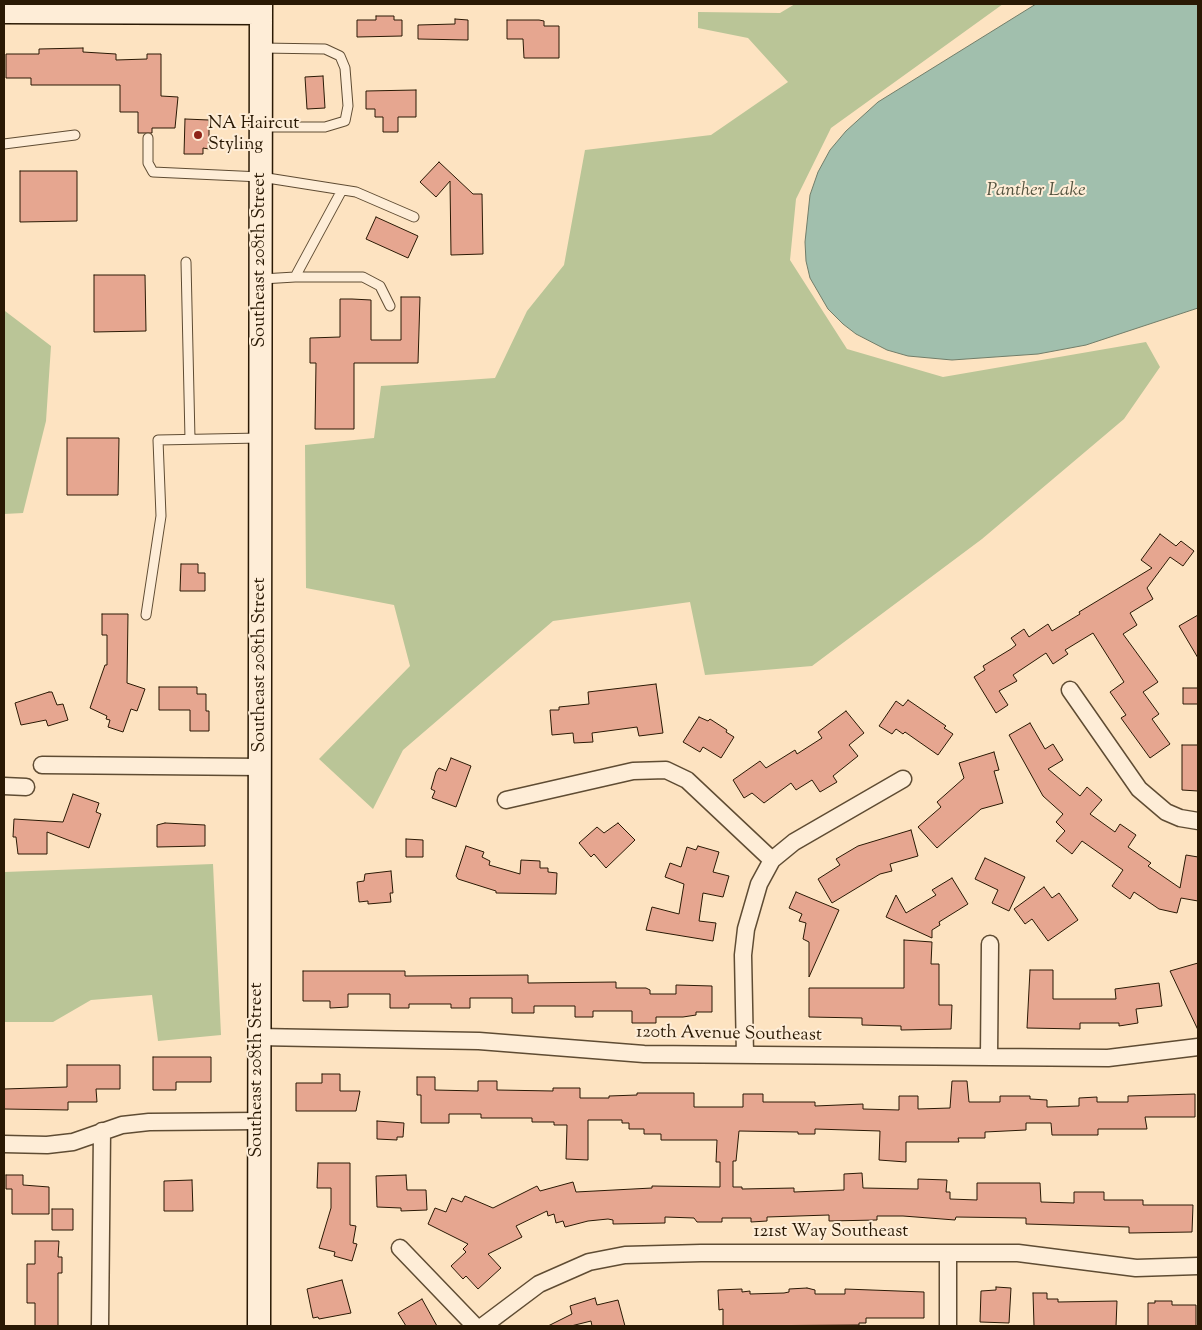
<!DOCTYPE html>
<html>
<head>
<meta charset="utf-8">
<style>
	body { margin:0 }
	#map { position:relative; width:1202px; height:1330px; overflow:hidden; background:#fde3c1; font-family:"Sorts Mill Goudy",serif }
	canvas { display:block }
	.frame { position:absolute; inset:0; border:5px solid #2a1904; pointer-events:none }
</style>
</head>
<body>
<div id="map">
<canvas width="1202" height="1330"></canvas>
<div class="frame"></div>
</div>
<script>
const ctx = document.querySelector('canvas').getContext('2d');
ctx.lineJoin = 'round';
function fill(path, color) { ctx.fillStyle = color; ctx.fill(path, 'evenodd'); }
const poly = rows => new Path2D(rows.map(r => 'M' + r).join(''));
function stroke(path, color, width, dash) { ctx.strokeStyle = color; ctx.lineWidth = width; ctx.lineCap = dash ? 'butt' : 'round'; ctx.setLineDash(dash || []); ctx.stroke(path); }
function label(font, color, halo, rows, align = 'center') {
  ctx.font = font + ' "Sorts Mill Goudy",serif'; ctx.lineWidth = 4; ctx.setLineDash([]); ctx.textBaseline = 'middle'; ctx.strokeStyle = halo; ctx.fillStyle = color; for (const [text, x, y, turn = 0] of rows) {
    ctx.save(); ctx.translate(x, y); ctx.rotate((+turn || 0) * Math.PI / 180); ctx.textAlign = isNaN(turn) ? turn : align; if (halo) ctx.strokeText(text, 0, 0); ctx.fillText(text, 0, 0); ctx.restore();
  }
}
fill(poly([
	[795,4,1003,4,831,128,796,199,790,260,847,349,943,377,1146,342,1160,367,1124,419,982,539,812,666,705,675,690,602,553,621,403,750,373,809,319,759,410,666,394,605,306,588,305,445,374,438,381,386,495,378,527,311,564,265,585,150,711,135,788,82,748,38,698,28,698,12,780,13],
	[5,311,51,346,46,421,23,513,4,514],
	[213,864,221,1035,158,1041,152,995,91,1000,53,1022,4,1022,5,872]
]), '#bac597');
const water = poly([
	[1036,4,1198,4,1198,308,1086,345,1038,354,952,360,908,356,887,350,856,334,843,324,828,309,810,278,806,261,805,242,810,195,818,172,830,150,846,131,878,102,1036,4]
]);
fill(water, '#a1bfad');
stroke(water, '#717d69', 1);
const building = poly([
	[376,16,394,16,394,20,402,20,402,36,357,37,357,20,376,20,376,16],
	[455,19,468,20,468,40,418,39,418,25,455,24,455,19],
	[507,20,539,20,544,21,544,26,559,26,559,58,524,58,523,39,507,39,507,20],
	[83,48,83,52,116,54,116,60,147,59,147,54,161,54,161,96,178,97,175,128,152,128,152,133,138,133,138,112,120,112,120,85,31,85,31,78,6,78,6,54,39,54,39,49,83,48],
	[323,76,325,108,307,109,305,77,323,76],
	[416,90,416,117,398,117,398,132,383,132,383,117,375,117,375,109,366,109,366,91,416,90],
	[185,119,209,120,209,149,203,148,203,154,184,154,185,119],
	[439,162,473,194,482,194,483,254,451,255,450,181,436,197,420,182,439,162],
	[20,171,77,171,77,221,20,222,20,171],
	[376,217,418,236,408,258,366,239,376,217],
	[94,275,145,275,146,331,94,332,94,275],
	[401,297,420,297,418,363,354,363,354,429,315,429,316,363,310,363,310,338,340,337,340,299,352,299,371,300,371,340,401,340,401,297],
	[67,438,119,438,118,495,67,495,67,438],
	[1160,534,1176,546,1181,541,1194,551,1183,566,1170,557,1147,588,1153,599,1130,613,1137,625,1123,634,1158,682,1143,692,1159,714,1152,719,1170,744,1150,758,1121,718,1126,715,1110,692,1124,682,1093,633,1065,650,1068,654,1053,664,1046,653,1013,675,1017,681,999,691,1008,705,996,713,974,677,985,670,983,666,1011,649,1016,645,1011,638,1024,629,1029,637,1048,624,1052,631,1080,614,1079,612,1152,568,1141,560,1160,534],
	[181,564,198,564,198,573,205,573,205,591,180,591,181,564],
	[102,614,128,614,127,683,145,689,137,711,131,709,123,732,108,727,110,720,106,719,107,716,90,708,105,665,107,665,107,635,102,635,102,614],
	[1198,615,1198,658,1179,626,1198,615],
	[656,684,663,733,639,736,637,727,592,733,593,742,574,743,573,733,552,735,550,710,559,710,559,707,589,704,588,692,656,684],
	[159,687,197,687,197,694,206,694,206,711,209,711,209,731,190,731,190,710,159,710,159,687],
	[1183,688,1198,688,1198,704,1183,704,1183,688],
	[49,692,52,692,57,705,63,704,68,720,48,726,46,720,21,725,15,703,49,692],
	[908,700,946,726,944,728,953,734,938,755,905,732,903,734,896,729,892,734,879,726,896,701,903,706,908,700],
	[846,711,864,733,849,745,858,756,833,776,837,782,820,792,812,780,796,790,791,783,764,803,752,793,744,798,733,780,760,761,766,768,795,750,797,754,822,738,818,732,846,711],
	[699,717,708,721,710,719,727,730,726,732,734,737,721,758,703,747,700,752,683,742,699,717],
	[1030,723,1045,749,1053,744,1063,760,1048,769,1080,796,1087,787,1102,800,1090,814,1115,832,1120,824,1136,835,1128,847,1151,863,1148,866,1180,888,1186,855,1198,857,1198,901,1181,898,1177,913,1159,909,1134,892,1130,899,1112,886,1123,870,1082,841,1072,854,1056,841,1065,831,1056,822,1063,814,1043,796,1009,735,1030,723],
	[1182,745,1198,745,1198,791,1182,790,1182,745],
	[994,752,999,770,994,771,1003,803,981,809,937,848,918,827,941,807,937,802,964,778,959,763,994,752],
	[451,758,471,766,456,807,432,798,435,791,431,789,436,772,439,768,446,771,451,758],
	[73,794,99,803,96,812,101,814,89,848,47,832,47,854,18,854,16,837,13,837,14,819,63,822,73,794],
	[165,823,205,825,205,846,157,847,157,825,165,823],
	[618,823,635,840,606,868,594,854,591,857,579,843,597,827,604,833,618,823],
	[911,830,918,856,890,864,892,871,880,874,832,903,818,879,840,865,836,859,858,846,911,830],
	[406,839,423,840,423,857,406,857,406,839],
	[466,846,484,852,482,857,490,861,489,865,520,874,521,860,540,861,540,868,548,868,548,872,557,873,556,894,496,893,496,891,458,879,456,876,466,846],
	[698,846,719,852,713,872,729,876,723,897,703,893,699,921,716,923,713,941,646,930,652,907,679,914,684,884,665,877,670,863,681,867,687,847,696,850,698,846],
	[985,858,1025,877,1009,911,992,903,998,890,975,879,985,858],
	[391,871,393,893,390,893,391,902,368,904,368,901,359,902,357,882,364,881,365,874,391,871],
	[952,878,968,904,939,922,940,925,932,930,932,938,886,917,896,895,906,913,936,895,932,890,952,878],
	[1044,887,1052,898,1059,893,1078,920,1048,941,1032,919,1025,924,1014,909,1044,887],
	[796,892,839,910,809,977,809,942,803,939,806,923,799,921,802,914,789,908,796,892],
	[904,940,932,942,931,964,939,964,939,1005,952,1005,951,1029,901,1030,901,1026,862,1025,862,1018,809,1017,809,988,904,988,904,940],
	[1198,963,1198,1030,1170,971,1198,963],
	[1030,970,1053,970,1053,999,1116,999,1115,989,1159,983,1162,1006,1136,1009,1138,1023,1119,1026,1119,1023,1080,1023,1080,1029,1027,1028,1030,970],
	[303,971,405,971,405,976,528,975,528,983,616,982,616,988,646,988,650,990,650,994,676,994,676,985,712,986,712,1012,696,1012,696,1015,683,1017,656,1017,656,1023,632,1023,632,1011,593,1011,593,1017,575,1017,575,1006,534,1006,534,1013,512,1013,512,998,470,998,470,1008,451,1008,451,1004,409,1004,409,1008,390,1008,390,994,348,994,348,1007,330,1008,330,1001,303,1001,303,971],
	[153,1057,211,1057,211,1082,176,1082,176,1090,153,1090,153,1057],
	[67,1065,120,1065,120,1089,96,1089,97,1102,68,1102,68,1110,4,1109,4,1089,67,1087,67,1065],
	[322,1074,340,1074,340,1091,360,1091,356,1111,296,1111,296,1083,322,1083,322,1074],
	[417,1077,435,1077,435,1090,478,1091,478,1081,497,1081,497,1090,553,1091,553,1088,580,1088,580,1098,609,1098,609,1096,637,1095,637,1093,694,1093,694,1107,743,1107,743,1094,763,1094,763,1102,815,1102,815,1106,863,1104,863,1109,899,1110,899,1096,918,1096,918,1109,950,1108,952,1081,967,1081,969,1102,1000,1102,1000,1096,1030,1096,1030,1099,1047,1100,1047,1107,1079,1106,1079,1098,1097,1097,1097,1102,1128,1102,1128,1096,1195,1094,1195,1117,1145,1117,1147,1129,1098,1129,1098,1135,1052,1135,1051,1123,1026,1123,1026,1130,985,1132,985,1138,958,1138,959,1142,906,1142,906,1162,879,1160,880,1131,815,1129,815,1134,798,1134,798,1132,739,1131,736,1161,733,1161,733,1187,742,1187,742,1189,794,1188,794,1192,844,1190,844,1174,862,1173,863,1188,918,1189,918,1179,947,1180,946,1192,950,1192,950,1199,977,1200,977,1183,1040,1183,1041,1202,1074,1203,1074,1192,1104,1192,1104,1200,1143,1200,1143,1205,1193,1205,1192,1232,1129,1233,1129,1227,1026,1224,1026,1218,956,1217,955,1220,903,1216,877,1216,877,1220,829,1221,829,1215,767,1217,767,1221,751,1222,751,1218,722,1218,722,1222,697,1222,694,1218,665,1217,665,1223,613,1224,613,1220,608,1219,588,1221,565,1227,563,1221,556,1223,554,1214,548,1216,547,1211,516,1226,522,1237,488,1254,501,1268,478,1289,466,1276,463,1279,451,1266,466,1252,463,1249,468,1244,428,1224,435,1208,446,1212,452,1198,462,1202,465,1196,493,1208,537,1186,540,1191,573,1182,576,1192,652,1188,652,1186,720,1187,720,1162,716,1162,717,1140,661,1140,661,1134,644,1134,644,1129,629,1129,629,1123,622,1123,622,1120,588,1120,588,1160,566,1159,567,1125,554,1125,554,1122,532,1122,532,1118,481,1118,481,1114,449,1114,449,1123,421,1123,421,1095,417,1095,417,1077],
	[377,1121,404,1123,403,1137,397,1137,397,1140,377,1139,377,1121],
	[318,1163,350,1163,350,1225,356,1226,353,1243,357,1244,352,1261,334,1256,335,1252,319,1248,331,1208,331,1188,317,1188,318,1163],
	[6,1175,23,1175,23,1185,49,1187,49,1214,12,1214,12,1189,6,1189,6,1175],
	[406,1175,407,1190,426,1190,427,1210,401,1211,401,1208,377,1207,376,1176,406,1175],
	[192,1180,193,1211,164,1211,164,1181,192,1180],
	[52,1209,73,1209,73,1230,52,1230,52,1209],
	[35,1241,59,1241,58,1257,62,1257,62,1273,58,1273,58,1326,35,1326,35,1303,27,1303,27,1264,35,1264,35,1241],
	[342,1280,351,1313,319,1319,318,1317,313,1318,307,1289,342,1280],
	[996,1287,1011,1288,1009,1323,980,1322,981,1291,996,1290,996,1287],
	[807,1288,815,1290,815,1294,845,1294,845,1289,924,1292,924,1318,866,1318,866,1323,859,1323,859,1325,723,1326,723,1309,719,1310,718,1290,742,1289,742,1292,750,1291,750,1294,784,1293,789,1292,789,1289,807,1288],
	[1033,1293,1047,1293,1047,1299,1058,1299,1058,1302,1117,1301,1116,1326,1034,1326,1033,1293],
	[595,1298,597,1305,618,1300,625,1326,592,1326,591,1321,571,1326,548,1326,572,1314,570,1306,595,1298],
	[422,1299,437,1326,406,1326,398,1313,422,1299],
	[1155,1301,1172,1301,1172,1305,1196,1305,1196,1326,1148,1326,1148,1303,1155,1303,1155,1301]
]);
fill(building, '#e6a690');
stroke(building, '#2a1904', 1);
const service = poly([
	[261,127,325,127,345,121,348,106,345,68,340,56,325,49,262,48],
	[148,138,148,163,153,172,261,177,356,192,414,217],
	[4,144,75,135],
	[186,262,190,439],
	[295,277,363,277,380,286,390,306],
	[262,279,295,277,342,190],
	[146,615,161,516,158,440,260,438]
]);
const minor = poly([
	[1070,690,1139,789,1166,812,1180,818,1198,821],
	[42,765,261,767],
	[4,786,26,787],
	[506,800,633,771,666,770,687,780,772,860],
	[258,1037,479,1041,644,1054,1108,1058,1198,1047],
	[745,1055,743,955,746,929,759,884,772,860,794,842,903,779],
	[989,1057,990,944],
	[4,1144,47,1145,73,1142,122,1125,149,1122,258,1121],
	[400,1248,475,1326],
	[100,1326,102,1131],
	[483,1326,539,1284,589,1262,625,1255,701,1253,1018,1253,1136,1268,1198,1266],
	[948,1326,948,1253]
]);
const secondary = poly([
	[4,12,261,13],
	[259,1326,261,4]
]);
stroke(service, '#5f4c33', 11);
stroke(minor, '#5f4c33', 19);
stroke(secondary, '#2a1904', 25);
stroke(service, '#feedd7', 9);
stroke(minor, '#feedd7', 16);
stroke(secondary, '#feedd7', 22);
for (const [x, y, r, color] of [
	[198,135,5,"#8f2418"]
]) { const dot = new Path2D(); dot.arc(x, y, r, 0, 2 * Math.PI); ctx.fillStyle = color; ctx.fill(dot); stroke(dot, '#feedd7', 2); }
label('18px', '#2a1904', '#feedd7', [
	["NA Haircut",208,125],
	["Styling",208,146]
], 'left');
label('18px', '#2a1904', '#feedd7', [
	["Southeast 208th Street",261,260,-90],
	["Southeast 208th Street",261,665,-90],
	["120th Avenue Southeast",729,1035,1],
	["Southeast 208th Street",258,1070,-90],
	["121st Way Southeast",831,1233]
]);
label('italic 19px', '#54533f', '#feedd7', [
	["Panther Lake",1036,192]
]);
</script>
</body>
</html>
